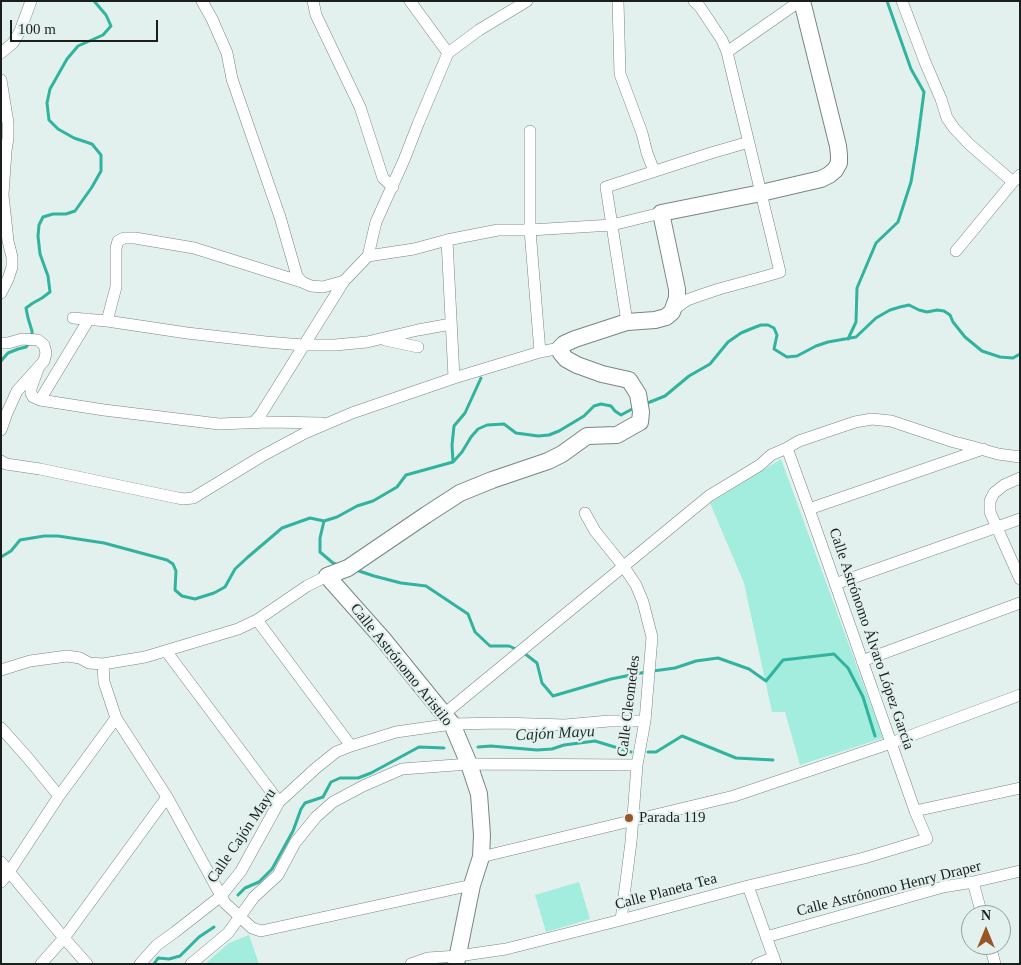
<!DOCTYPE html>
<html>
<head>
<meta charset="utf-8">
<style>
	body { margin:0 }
	#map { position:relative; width:1021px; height:965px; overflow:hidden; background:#e3f1ee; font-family:Georgia,serif }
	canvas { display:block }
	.frame { position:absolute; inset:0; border:2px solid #1a1f1e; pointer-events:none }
	.north { position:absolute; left:961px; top:905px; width:50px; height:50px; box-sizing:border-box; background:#e3f1ee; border:1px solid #939d9b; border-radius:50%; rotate:0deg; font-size:14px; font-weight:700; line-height:20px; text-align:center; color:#1a1f1e }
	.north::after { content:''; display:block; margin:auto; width:18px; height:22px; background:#995526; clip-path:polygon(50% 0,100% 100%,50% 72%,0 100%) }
	.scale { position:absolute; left:10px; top:20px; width:148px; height:22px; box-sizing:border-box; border:2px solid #1a1f1e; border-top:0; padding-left:6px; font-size:15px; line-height:18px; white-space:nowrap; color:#1a1f1e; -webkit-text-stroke:4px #e3f1ee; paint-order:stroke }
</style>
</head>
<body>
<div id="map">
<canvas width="1021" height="965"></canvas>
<div class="frame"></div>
<div class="north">N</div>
<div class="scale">100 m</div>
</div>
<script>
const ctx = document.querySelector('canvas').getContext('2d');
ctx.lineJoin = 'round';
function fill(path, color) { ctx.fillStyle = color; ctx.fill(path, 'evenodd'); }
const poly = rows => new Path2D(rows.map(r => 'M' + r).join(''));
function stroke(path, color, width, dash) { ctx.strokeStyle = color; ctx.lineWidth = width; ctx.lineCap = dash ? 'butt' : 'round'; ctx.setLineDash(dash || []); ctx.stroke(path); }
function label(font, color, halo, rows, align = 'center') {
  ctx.font = font + ' Georgia,serif'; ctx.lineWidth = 4.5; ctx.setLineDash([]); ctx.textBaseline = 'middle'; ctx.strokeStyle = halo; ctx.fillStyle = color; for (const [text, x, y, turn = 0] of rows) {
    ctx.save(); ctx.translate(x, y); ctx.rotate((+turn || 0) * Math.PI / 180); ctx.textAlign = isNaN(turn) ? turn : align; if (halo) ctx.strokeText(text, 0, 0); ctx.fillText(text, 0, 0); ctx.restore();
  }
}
fill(poly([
	[781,459,883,738,800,765,785,712,772,712,744,583,710,503],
	[579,882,590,919,546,932,535,895],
	[249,935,259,964,205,964,229,943]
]), '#a2eddd');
stroke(poly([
	[848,339,856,322,857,288,876,243,898,222,911,182,917,145,924,92,911,69,887,1],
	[1,361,8,353,18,349,26,347,32,339,32,331,28,318,26,308,33,303,42,298,50,292,48,276,40,254,38,236,39,225,43,217,53,214,66,214,75,211,92,187,101,171,101,155,92,144,74,138,58,129,49,120,47,103,50,89,67,59,78,46,103,35,111,26,106,15,94,1],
	[645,404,665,396,689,376,710,364,728,342,741,333,753,328,761,325,768,325,774,328,777,335,774,349,787,357,797,356,816,346,828,342,856,337,876,318,890,310,900,307,909,305,919,310,927,312,937,310,944,311,950,315,953,322,965,337,982,351,1000,357,1013,358,1020,354],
	[453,462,452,445,454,426,465,413,481,378],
	[324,521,320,538,320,552,333,563,338,565],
	[1,557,11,551,20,540,44,536,58,536,104,543,167,560,173,564,176,571,175,590,182,596,195,599,214,593,225,587,235,569,248,557,282,528,310,518,324,521,337,517,357,506,373,501,397,487,406,475,453,462,462,452,471,437,478,429,487,425,504,424,516,433,538,436,549,435,559,431,584,416,594,406,601,404,611,406,615,411,621,415,634,408],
	[356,570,374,576,401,583,426,586,468,614,475,632,490,646,509,646,518,650],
	[524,653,537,663,542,683,553,696,611,679,646,672],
	[653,671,675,668,696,661,718,658,749,669,766,681,783,660,834,654,848,668,863,697,875,736],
	[478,747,491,746,537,750,552,749,564,745,595,741,631,752],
	[648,752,656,752,682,736,736,758,773,760],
	[238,895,245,888,259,882,272,869,293,831,301,809,305,803,323,797,331,782,340,778,358,778,371,773,419,747,444,748],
	[154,964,158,958,169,959,180,956,199,937,214,927]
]), '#32b39f', 3);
const street = poly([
	[202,1,212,19,227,53,232,79,280,217,297,276,302,282,311,286,323,287,344,281],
	[313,1,316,15,360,107,383,178,393,187],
	[410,1,448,53],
	[618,1,620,74,642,133,647,153,654,171],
	[902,1,925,62,941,99,947,118,954,128,969,144,1013,182],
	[727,52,800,1],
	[1,53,13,43,20,31,31,1],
	[1,80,8,123,8,138,6,151,3,195,8,241,12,257,12,267,8,279,1,293],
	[530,131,530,230,540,352],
	[447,240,454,378],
	[956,251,1013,182,1020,175],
	[368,256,376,222,404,160,418,124,448,53,479,30,527,1],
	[673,310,687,300,701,295,719,289,763,277,780,272,727,52,722,40,700,7,694,1],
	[73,318,107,321,187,333,266,342,303,345,335,345,367,342,418,330,451,324],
	[107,321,116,287,116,248,118,241,124,238,135,238,194,248,302,282],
	[627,322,606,187,711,153,749,142],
	[385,340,418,347],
	[1,343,8,343,22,339,38,340,44,345,46,353,44,361,17,391,7,413,1,430],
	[38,369,31,388,31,393,33,397,40,400,104,410,219,424,269,422,322,423],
	[40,400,89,319],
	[254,422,261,414,344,281,368,256,414,249,447,240,498,230,530,230,612,225,661,213],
	[1,461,6,464,40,469,173,497,183,499,193,498,262,456,305,433,352,413,454,378,540,352,560,348],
	[1020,478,1004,485,994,493,990,501,990,512,1020,579],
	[809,509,983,449],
	[585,513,595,531,624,567,636,585,643,602,652,637,645,721,637,765,631,842,621,920],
	[327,576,307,586,257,620,238,629,145,657,103,664,104,682,116,718,167,797,225,903,252,928,261,931,472,885],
	[835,584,1020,519],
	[257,620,351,746],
	[166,651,279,802],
	[862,661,1020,603],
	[1,670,30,661,67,656,80,658,89,663,103,664],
	[444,714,709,496,760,465,771,455,787,448,799,441,855,422,872,419,891,421,954,442,970,446,998,454,1020,457],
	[1,728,27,757,59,796],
	[915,811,1020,788],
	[481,857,734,796,891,743,1020,695],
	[1,862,64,938,87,964],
	[1,882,9,872,59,796,116,718],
	[973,882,982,915],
	[748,886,776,964],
	[766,937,943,887,973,882,1020,871],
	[990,945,995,964],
	[41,964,64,938,167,797],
	[140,964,157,945,175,932,221,896,241,871,279,802,316,768,336,752,351,746,396,732,452,724,501,723,565,725,609,721,645,721],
	[191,964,228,933,254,897,278,875,295,843,316,817,333,802,363,786,402,769,469,764,637,765],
	[411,964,428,958,458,956,506,949,621,920,748,886,864,858,927,839,915,811,809,509,787,448],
	[757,964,774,957]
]);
const secondary = poly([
	[456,964,472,885,481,857,482,835,479,794,469,764,452,724,383,639,327,576,348,568,426,515,460,493,492,480,548,461,562,454,587,436,617,435,640,422,641,412,638,394,629,380,602,374,577,365,566,359,561,353,560,348,564,344,575,339,627,322,655,320,666,317,672,312,677,298,677,289,661,213,761,193,821,179,829,175,835,170,839,163,839,155,838,146,802,1]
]);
stroke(street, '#798683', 12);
stroke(secondary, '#798683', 18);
stroke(street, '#fff', 11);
stroke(secondary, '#fff', 16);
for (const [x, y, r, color] of [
	[629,818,5,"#995526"]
]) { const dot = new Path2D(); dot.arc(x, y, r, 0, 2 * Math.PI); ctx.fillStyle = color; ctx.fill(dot); stroke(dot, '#e3f1ee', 2); }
label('15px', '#1a1f1e', '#e3f1ee', [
	["Calle Astrónomo Álvaro López García",871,639,71],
	["Calle Astrónomo Aristilo",401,665,51],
	["Calle Cleomedes",629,706,-83],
	["Calle Cajón Mayu",242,836,-56],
	["Calle Astrónomo Henry Draper",889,889,-14],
	["Calle Planeta Tea",666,892,-15]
]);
label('15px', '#1a1f1e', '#e3f1ee', [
	["Parada 119",639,818]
], 'left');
label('italic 16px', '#1a302b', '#e3f1ee', [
	["Cajón Mayu",555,734,-3]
]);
</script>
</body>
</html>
